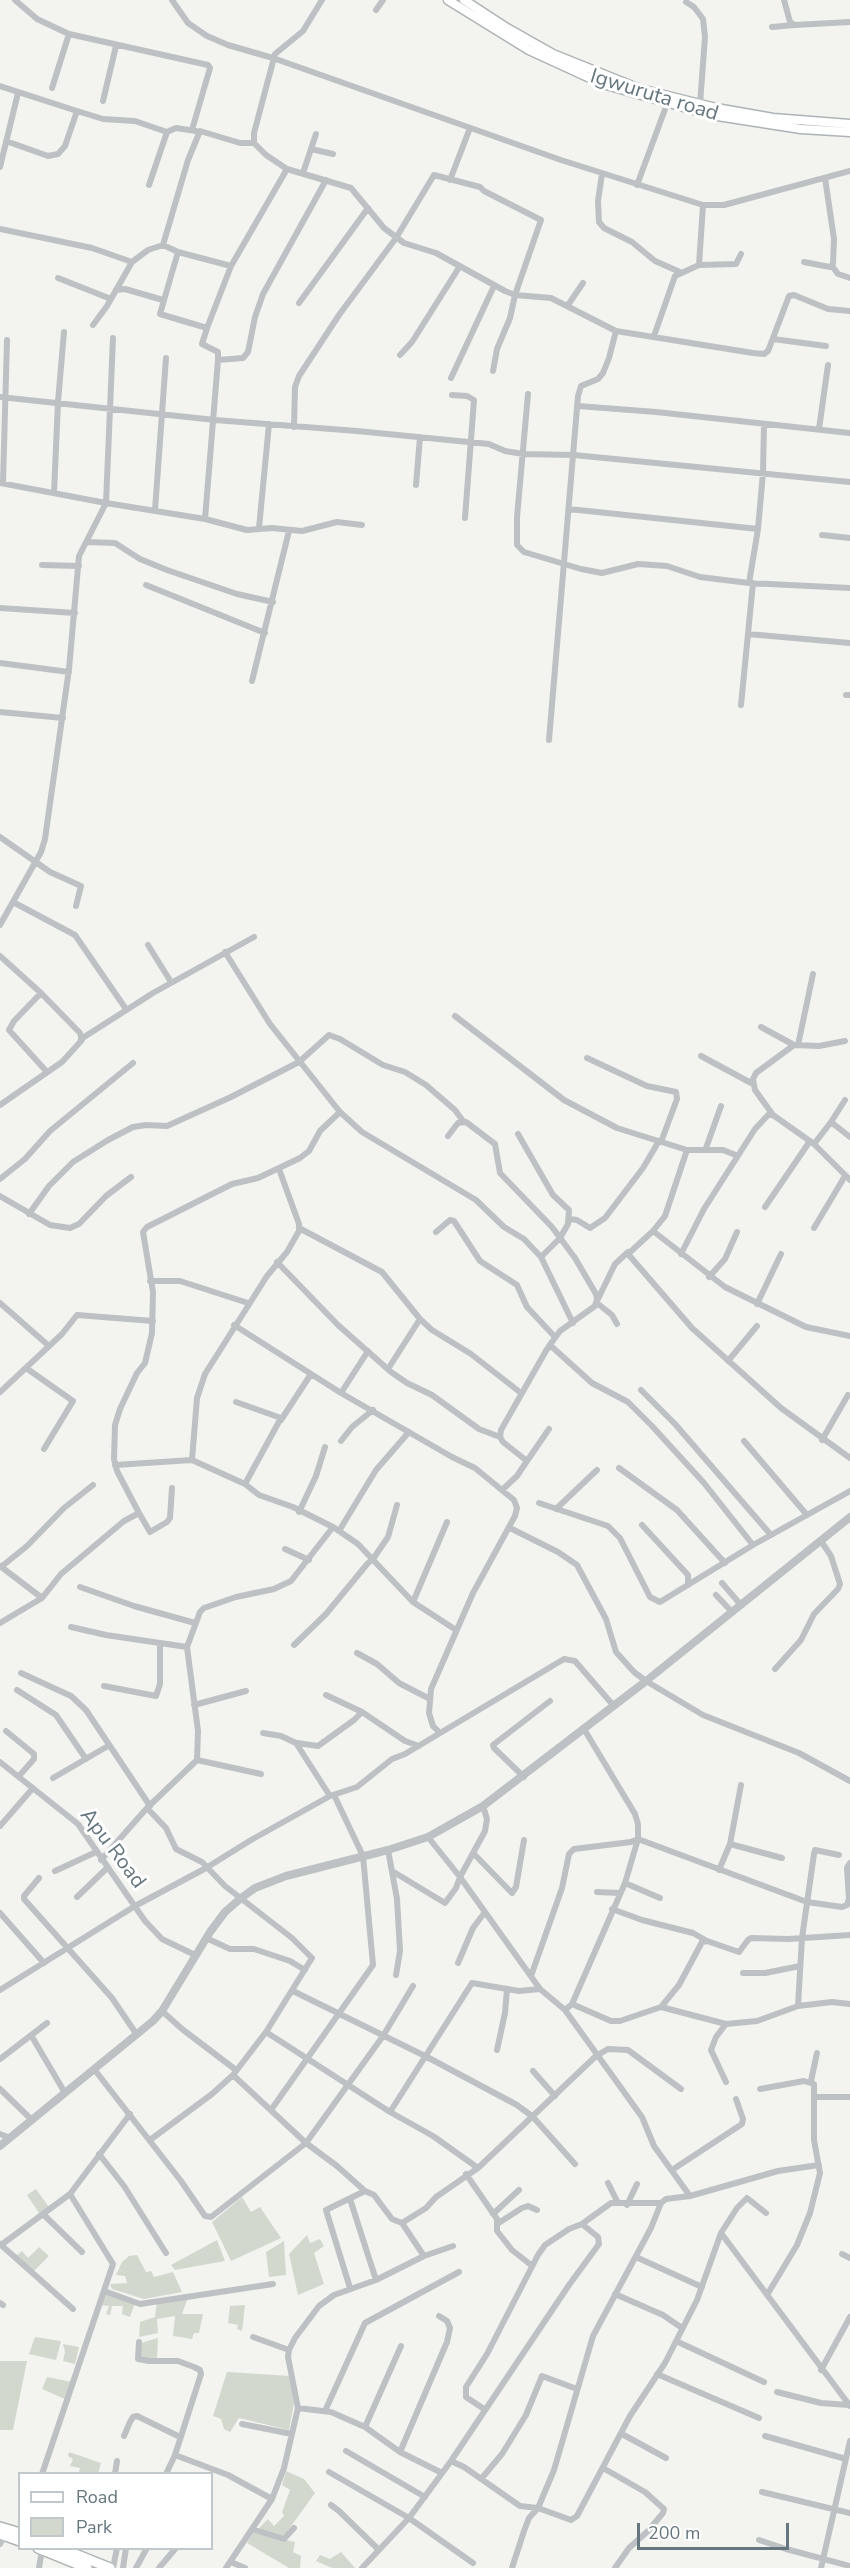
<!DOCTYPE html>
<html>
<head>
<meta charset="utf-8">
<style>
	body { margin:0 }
	#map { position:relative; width:850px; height:2568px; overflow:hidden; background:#f3f3f0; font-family:"Nunito Sans",sans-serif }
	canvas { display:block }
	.legend { position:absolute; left:18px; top:2472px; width:195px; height:78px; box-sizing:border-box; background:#fff; border:2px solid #c1c8cb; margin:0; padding:8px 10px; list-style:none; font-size:18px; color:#65767e }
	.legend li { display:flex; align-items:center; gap:12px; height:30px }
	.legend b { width:30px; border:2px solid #c1c8cb }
	.scale { position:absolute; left:637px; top:2523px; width:152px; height:27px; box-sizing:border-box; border:3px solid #65767e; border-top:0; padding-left:8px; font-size:18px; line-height:21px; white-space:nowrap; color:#65767e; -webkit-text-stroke:4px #fff; paint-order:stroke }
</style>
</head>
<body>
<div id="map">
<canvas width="850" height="2568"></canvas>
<ul class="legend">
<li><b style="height:8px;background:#fff"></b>Road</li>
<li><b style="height:16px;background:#d3d8cf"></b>Park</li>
</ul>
<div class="scale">200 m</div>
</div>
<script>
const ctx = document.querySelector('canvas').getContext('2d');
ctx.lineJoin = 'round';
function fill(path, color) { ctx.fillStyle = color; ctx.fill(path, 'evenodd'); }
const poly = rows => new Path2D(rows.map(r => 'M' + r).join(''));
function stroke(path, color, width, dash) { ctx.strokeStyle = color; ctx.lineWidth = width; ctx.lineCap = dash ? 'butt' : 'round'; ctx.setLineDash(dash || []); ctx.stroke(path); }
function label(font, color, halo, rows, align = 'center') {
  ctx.font = font + ' "Nunito Sans",sans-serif'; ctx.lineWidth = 6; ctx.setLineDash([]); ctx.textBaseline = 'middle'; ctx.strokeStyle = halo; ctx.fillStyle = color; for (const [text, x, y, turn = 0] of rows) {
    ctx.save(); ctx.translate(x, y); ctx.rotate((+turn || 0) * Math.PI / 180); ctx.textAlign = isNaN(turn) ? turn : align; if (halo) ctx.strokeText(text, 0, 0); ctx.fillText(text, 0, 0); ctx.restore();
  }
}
fill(poly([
	[36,2189,49,2207,39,2213,27,2195],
	[242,2197,251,2212,260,2207,281,2238,231,2261,212,2222],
	[307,2235,310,2243,320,2239,324,2246,314,2253,324,2284,298,2295,289,2254],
	[217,2240,225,2261,175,2270,171,2265],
	[284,2241,286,2275,269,2277,266,2252],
	[39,2247,49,2256,33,2272,16,2256,22,2251,28,2258],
	[137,2255,146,2272,151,2271,154,2277,173,2272,182,2292,144,2299,112,2289,110,2284,127,2283,125,2276,116,2275,122,2262,129,2256],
	[104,2292,135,2303,130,2317,122,2314,123,2306,112,2306,110,2315,106,2314,109,2306,100,2305],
	[189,2295,182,2314,203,2314,199,2333,194,2333,192,2339,173,2336,175,2316,157,2319,158,2333,139,2337,140,2322,155,2317,157,2301],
	[245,2305,242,2331,237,2329,238,2325,228,2323,230,2306],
	[35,2337,61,2341,56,2360,29,2354],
	[158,2338,157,2359,140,2358,141,2343],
	[63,2344,79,2347,75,2364,63,2361,65,2352],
	[0,2361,27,2361,13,2430,0,2430],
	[227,2372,291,2376,295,2398,289,2430,239,2418,230,2432,224,2429,221,2419,213,2416],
	[47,2377,72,2382,67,2400,42,2389],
	[69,2452,101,2463,98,2473,79,2473,80,2468,70,2466,73,2459,68,2456],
	[286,2471,304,2479,315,2493,284,2536,260,2529,260,2527,268,2519,274,2526,284,2516,282,2512,290,2490,282,2485],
	[253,2532,295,2542,293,2552,301,2556,300,2568,289,2568,247,2543],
	[341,2552,355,2568,332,2568,316,2561,320,2555,330,2559]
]), '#d3d8cf');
const secondary = poly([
	[448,0,529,50,603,84,711,115,801,129,850,132],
	[464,0,507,28,553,54,640,89,716,108,773,118,850,124]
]);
const primary = poly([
	[0,2527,20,2533],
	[0,2534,20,2541],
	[38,2548,87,2568],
	[60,2548,110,2568]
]);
stroke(secondary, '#adb3b6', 11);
stroke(primary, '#aeb4b6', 12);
stroke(poly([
	[15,0,37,19,69,34,208,65,210,68,192,130],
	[172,0,188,23,207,36,228,45,273,58,561,160,703,205,724,205,850,171],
	[322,0,303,31,275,54,254,133,254,143,266,155,287,169,351,188,384,228,404,243,436,253,505,291,515,295,551,298,616,331,753,353,764,354,768,351,789,296,794,295,828,309,850,311],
	[784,0,790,22,795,25,850,22],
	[686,2,694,7,703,19,705,37,700,104],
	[376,10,383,0],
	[772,27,794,25],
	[0,86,77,111],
	[52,88,69,34],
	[103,101,116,46],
	[6,141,48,156,58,154,65,146,77,111,103,119,135,121,167,132],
	[311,149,333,154],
	[0,167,18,93],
	[303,173,316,134],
	[602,174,598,201,599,222,604,228,632,242,655,261,680,272],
	[450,180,470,128],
	[149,185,167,132,176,128,196,131],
	[637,185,667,104],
	[0,229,92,248,132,262],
	[163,245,188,160,200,131,240,143,254,143],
	[178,252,160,314,207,328,231,266,287,169],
	[804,262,830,267,833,264,834,239,825,178],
	[699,265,703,205],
	[832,266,838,274,850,278],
	[58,278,111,299],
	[116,290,125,289,163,300],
	[299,303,368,208],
	[568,305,583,283],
	[93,325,107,306,132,262,148,250,163,245,178,252,231,266],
	[654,336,675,276,699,265,736,264,741,254],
	[773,339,826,346],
	[400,355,412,342,460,266],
	[218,360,243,358,248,352,255,317,263,294,326,180],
	[451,378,494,286],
	[528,394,517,517,517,545,524,552,581,569,602,573,638,564,667,566,700,577,749,583,850,588],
	[452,395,467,396,474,400,465,518],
	[0,397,215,420,357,431,489,444,505,451,523,454,574,455,850,482],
	[578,406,656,412,850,433],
	[294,427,295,387,299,376,339,315,396,238,434,175,480,187,484,191,541,220,515,295,510,318,497,349,493,371],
	[819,429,828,365],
	[0,483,106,503,113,338],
	[3,483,7,340],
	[416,485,420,437],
	[54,493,58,402,64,332],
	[569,509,758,529],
	[155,510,166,358],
	[205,519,218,360,218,352,202,344,207,328],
	[259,528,269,424],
	[822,535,850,538],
	[87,542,115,543,140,559,167,570,237,594,273,602],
	[42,565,79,566],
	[749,583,758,529,763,473,764,424],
	[146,585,265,633],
	[0,608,75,613],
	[748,634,850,643],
	[0,663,69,672],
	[252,681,289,531],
	[846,695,850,695],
	[741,705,753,583],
	[0,712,63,718],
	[549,740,578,396,581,386,598,379,603,373,609,358,616,331],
	[0,837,50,872,81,886,76,906],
	[13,902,75,935,126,1009],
	[0,925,41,852,45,839,69,669,79,556,106,503,205,519,247,530,272,528,302,531,337,522,362,525],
	[148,945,171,982],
	[225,952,270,1024,340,1112,362,1132,476,1200,504,1227,524,1239,541,1257,573,1323],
	[0,956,41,993,80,1033,82,1040,62,1062,0,1105],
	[41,993,14,1021,9,1030,47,1072],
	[455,1016,564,1100,617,1128,687,1150],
	[761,1027,794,1045],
	[81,1039,153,993,254,937],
	[798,1045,813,974],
	[701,1056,753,1084],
	[587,1058,647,1086,676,1092,677,1099,661,1142],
	[773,1115,755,1090,753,1079,756,1073,794,1045,819,1046,845,1041],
	[831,1122,845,1100],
	[518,1134,553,1195,569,1210,568,1224,560,1238,541,1257],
	[448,1136,458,1123,466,1122,495,1144,500,1173,552,1227,575,1258,596,1294,597,1299,595,1306,560,1331,549,1346],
	[814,1144,831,1122,850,1137],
	[706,1148,721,1106],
	[738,1156,723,1150,687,1150,665,1216,653,1231,628,1254,692,1328,781,1408,850,1458],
	[0,1179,25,1159,50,1131,133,1063],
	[0,1196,50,1225,70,1228,79,1224,106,1196,131,1177],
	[765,1207,810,1141],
	[29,1214,49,1186,73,1162,108,1140,133,1127,146,1125,167,1126,231,1097,299,1062,329,1035,340,1039,383,1065,405,1072,426,1085,455,1110,463,1121],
	[569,1219,577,1220,590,1228,605,1218,643,1168,659,1141],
	[299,1228,382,1272,420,1319,432,1330,471,1354,521,1393],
	[814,1228,845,1176],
	[653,1231,725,1287,806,1327,850,1336],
	[436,1232,450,1220,454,1221,480,1261,517,1285,527,1307,554,1336],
	[681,1254,704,1209,755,1129,768,1115,773,1115,814,1144,850,1180],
	[277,1262,338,1325,391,1372,407,1383,432,1395,479,1429,500,1437],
	[709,1277,725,1259,737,1232],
	[150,1281,180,1281,248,1303],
	[598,1299,615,1264,628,1252],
	[0,1303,49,1346],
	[597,1303,612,1315,617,1324],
	[757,1304,781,1254],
	[234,1325,341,1393,452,1457,475,1468,514,1500,517,1508,515,1516,473,1593,431,1689,429,1713,433,1726,440,1733],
	[728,1361,757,1326],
	[26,1368,73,1401,44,1449],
	[388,1369,420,1319],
	[641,1390,675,1424,771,1535],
	[0,1392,62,1334,77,1315,153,1321],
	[341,1393,368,1351],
	[236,1402,281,1418,245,1484],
	[281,1420,311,1374],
	[409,1432,376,1470,339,1531,358,1544,413,1602,456,1630],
	[822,1440,848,1395],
	[341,1441,352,1427,373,1410],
	[744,1441,807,1515],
	[192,1460,197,1398,205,1374,267,1276,287,1252,299,1231,299,1224,279,1169],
	[527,1461,549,1429],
	[115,1465,192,1460,245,1484,259,1495,293,1507,333,1527],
	[619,1468,677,1510,725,1563],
	[502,1490,517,1476,527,1461,503,1442,500,1437,501,1430,547,1349,551,1346,592,1383,628,1402,652,1426,704,1483,753,1545],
	[539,1503,608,1526,620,1538,650,1597,660,1602,753,1545,850,1491],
	[556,1509,597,1470],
	[299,1512,316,1476,325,1447],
	[139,1513,150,1532,167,1522,170,1518,172,1488],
	[642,1525,688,1575,688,1585],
	[510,1528,558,1552,577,1565,606,1619,616,1652,634,1672,646,1681,703,1715,799,1753,850,1781],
	[285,1549,309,1560],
	[0,1566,42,1598],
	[1,1567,27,1546,64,1508,93,1485],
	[722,1583,741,1605],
	[80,1587,134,1606,195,1623],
	[716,1595,732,1612],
	[413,1602,447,1522],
	[0,1623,42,1598,61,1574,124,1521,139,1513,117,1471,114,1459,115,1425,120,1409,137,1373,145,1363,152,1333,153,1292,143,1232,147,1227,232,1184,258,1178,300,1158,309,1151,320,1131,340,1112],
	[71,1627,106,1635,187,1647],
	[294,1645,326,1614,368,1563,373,1559,388,1537,397,1505],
	[357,1653,377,1664,399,1683,428,1698],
	[775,1669,801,1640,814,1614,838,1589,840,1584,831,1556,821,1541],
	[21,1673,71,1696,86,1710,150,1806],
	[104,1686,156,1696,160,1684,160,1645],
	[17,1690,56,1715,86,1759],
	[326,1695,362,1712,405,1741,419,1746],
	[194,1705,246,1691],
	[6,1731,34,1754,34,1759,19,1776],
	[263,1733,281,1736,296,1743,330,1796],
	[297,1743,318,1746,354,1720,362,1712],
	[197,1760,261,1774],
	[0,1762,78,1824,145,1921,162,1939,195,1955],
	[524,1777,494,1748,493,1745,550,1701],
	[53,1778,108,1746],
	[147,1808,166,1828,176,1849,202,1862,225,1886,292,1938,312,1958,266,2032,233,2075,212,2094,150,2140],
	[0,1826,33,1788],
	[428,1837,460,1877,540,1989,565,2010,642,2117,654,2146,690,2196],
	[730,1844,782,1858],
	[388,1850,397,1899,400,1951,396,1975],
	[474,1854,512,1893,516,1887,524,1840],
	[101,1860,147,1808,197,1760,198,1731,187,1647,200,1612,204,1608,236,1597,274,1589,291,1581,333,1527,339,1531],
	[719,1870,730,1844,741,1785],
	[55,1871,96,1852],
	[392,1871,445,1903,456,1888,460,1877,485,1831,487,1819,483,1806],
	[39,1878,24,1896,24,1899,112,1998,137,2035],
	[625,1883,660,1898],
	[597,1892,620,1893],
	[77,1897,107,1868],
	[612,1909,642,1920,693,1933,707,1941],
	[0,1913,44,1963],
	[206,1938,230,1949,254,1949,290,1961,305,1970],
	[458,1963,473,1928,485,1912],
	[743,1973,765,1973,800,1966],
	[531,1976,562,1888,569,1854,574,1849,631,1842,638,1839,807,1902,842,1907,847,1905,849,1899,847,1868,850,1863],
	[0,1990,135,1906,206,1868,251,1840,330,1796,357,1787,392,1759,405,1754,564,1659,575,1661,613,1705],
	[293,1991,427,2057,517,2105,533,2117,575,2164],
	[572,2004,611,2021,620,2021,661,2007,726,2024,757,2021,798,2006,832,2002,850,2004],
	[798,2006,802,1938,814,1854,815,1850,839,1855],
	[661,2007,679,1985,702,1942,707,1941,739,1952,748,1940,751,1938,788,1939,850,1935],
	[565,2010,572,2004,625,1883,638,1839,638,1824,635,1814,584,1729],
	[162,2011,182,2029,236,2070],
	[726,2024,716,2037,711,2050,726,2082],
	[266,2032,390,2112,433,2136,478,2168],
	[31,2035,65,2093],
	[497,2050,505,2013,507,1989],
	[0,2059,47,2023],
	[94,2069,181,2181,205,2216,211,2217,306,2143,383,2036,413,1986],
	[533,2071,555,2096],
	[233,2075,306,2143,337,2166,365,2191,374,2195,392,2219,402,2223,426,2208,436,2197,478,2168,596,2056,608,2049,628,2050,681,2089],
	[811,2081,817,2053],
	[0,2089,32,2120],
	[760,2089,804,2081,814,2084,814,2140,820,2173,810,2213,797,2245,767,2295],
	[815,2097,850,2097],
	[271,2110,373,1965,363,1856,334,1795],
	[390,2112,472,1983,519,1991,540,1989],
	[0,2134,10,2138],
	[99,2154,124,2186,166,2253],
	[672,2170,742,2124,743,2119,736,2099],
	[466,2174,497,2219,497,2231,512,2250,531,2265],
	[608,2183,618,2203],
	[350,2199,376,2280],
	[627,2205,637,2184],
	[493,2214,519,2190],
	[44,2215,82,2252],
	[402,2223,424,2256],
	[497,2224,522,2208,528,2206,537,2210],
	[721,2233,850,2406],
	[0,2244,73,2309],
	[1,2245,70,2194,130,2114],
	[842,2254,850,2258],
	[636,2257,702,2287],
	[350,2288,326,2210,365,2191],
	[104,2291,140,2304,273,2284],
	[615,2294,663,2315,682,2328],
	[0,2303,3,2305],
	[253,2337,289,2350],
	[676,2341,764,2382],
	[139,2342,138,2359,149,2361,178,2361,194,2367,200,2370,201,2374,175,2455,166,2474],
	[821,2370,850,2317],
	[657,2374,759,2418],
	[777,2392,821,2403,849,2405],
	[298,2408,331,2412,365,2427,400,2452,447,2342,450,2328,447,2321,439,2316],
	[484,2409,466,2397,466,2387,487,2354,538,2255,545,2245,569,2229,582,2224],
	[325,2411,365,2323,459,2272],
	[242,2424,292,2434],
	[365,2427,401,2346],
	[622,2434,666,2458],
	[124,2436,130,2422,133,2417,137,2416,180,2437],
	[765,2436,846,2459],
	[346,2451,425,2497],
	[400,2452,442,2473],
	[175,2455,228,2475,272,2499],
	[451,2461,464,2467,520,2506,538,2508,571,2520,577,2516,630,2416,665,2363,697,2300,721,2233,737,2208,747,2198,766,2213],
	[603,2468,645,2492,664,2509,663,2513,648,2531,629,2548,615,2568],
	[329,2472,409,2518,473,2563],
	[42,2474,113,2264,70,2194],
	[115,2474,117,2461],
	[481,2479,502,2454,526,2415,542,2376,577,2389],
	[762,2492,850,2513],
	[331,2505,339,2511,379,2550],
	[252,2529,284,2539,294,2528],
	[759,2540,786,2549,850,2566],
	[0,2544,4,2536],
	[231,2562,245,2568],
	[39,2568,42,2550],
	[113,2568,117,2548],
	[123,2568,126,2548],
	[136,2568,147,2548],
	[159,2568,176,2548],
	[226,2568,272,2499,284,2468,298,2408,288,2357,289,2350,295,2338,319,2306,334,2295,376,2280,424,2256,453,2246],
	[362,2568,409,2518,451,2461,569,2285,599,2244,598,2237,582,2224,611,2203,661,2203],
	[512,2568,524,2531,529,2518,538,2508,554,2470,593,2336,651,2228,661,2203,666,2199,690,2196,778,2171,819,2165],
	[821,2568,850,2441]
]), '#bdc1c4', 6);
stroke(poly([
	[0,2146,153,2021,162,2011,210,1932,225,1912,241,1898,255,1888,286,1876,388,1850,428,1837,483,1806,646,1681,850,1517]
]), '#bdc1c4', 8);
stroke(secondary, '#fff', 8);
stroke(primary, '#fff', 9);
label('21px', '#65767e', '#fff', [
	["Igwuruta road",654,96,17],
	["Apu Road",112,1849,53]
]);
</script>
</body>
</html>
